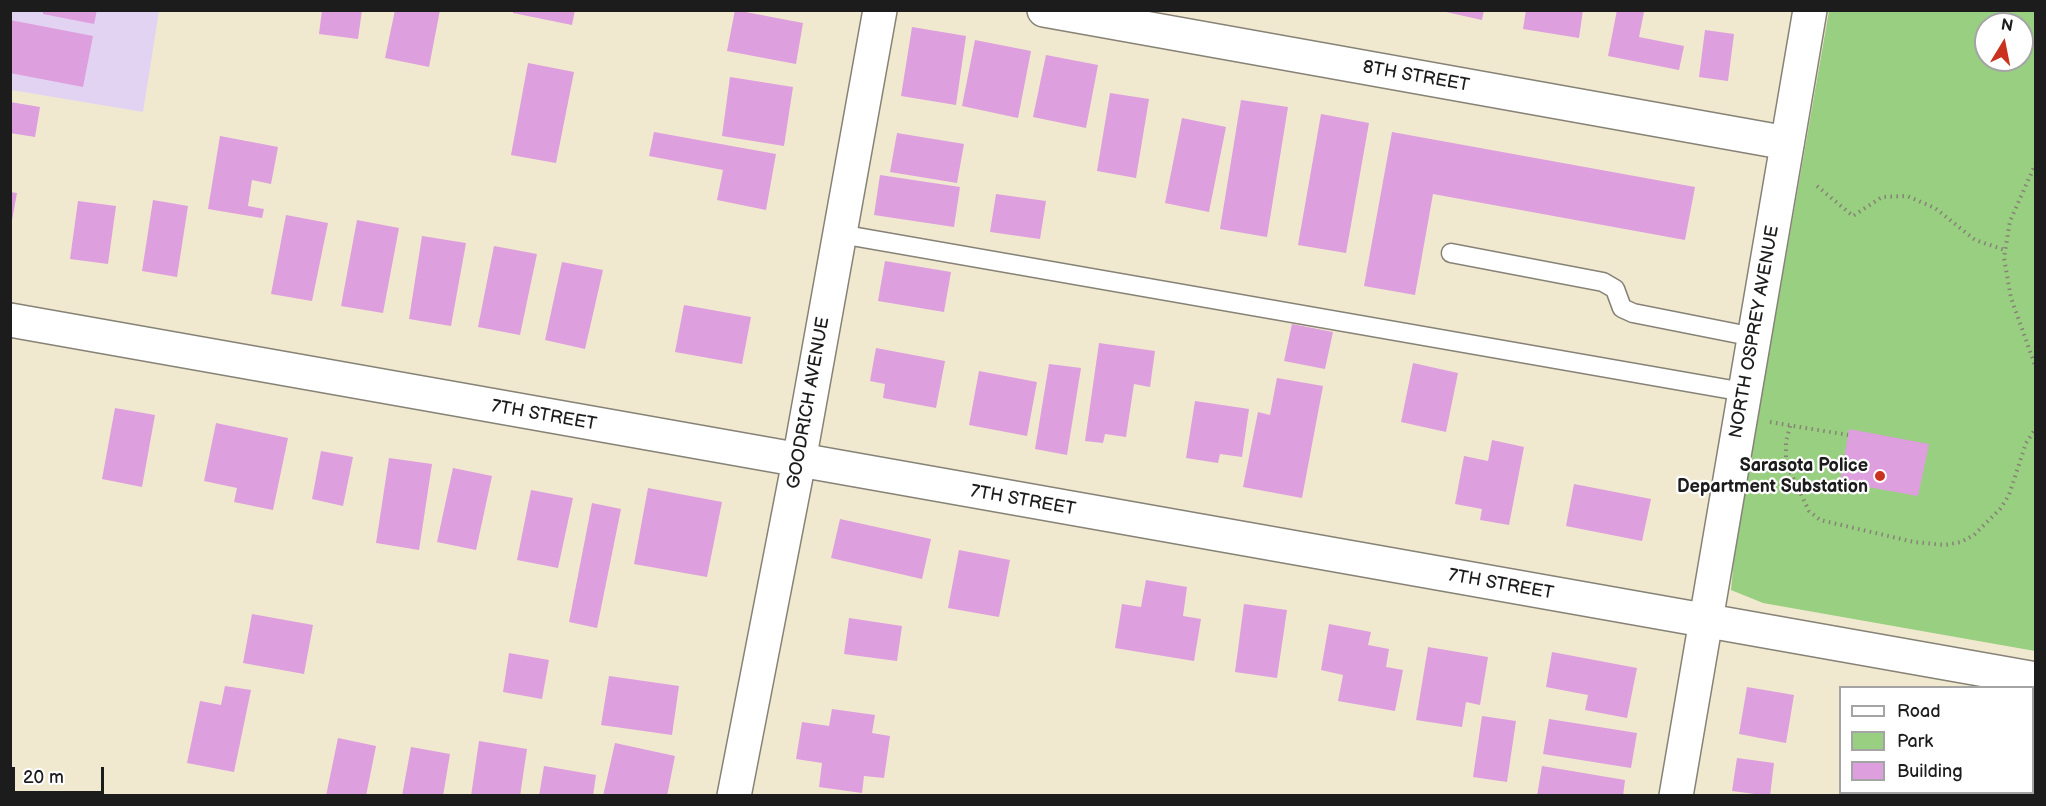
<!DOCTYPE html>
<html>
<head>
<meta charset="utf-8">
<style>
	body { margin:0 }
	#map { position:relative; width:2046px; height:806px; overflow:hidden; background:#f0e9d0; font-family:"Balsamiq Sans",sans-serif }
	canvas { display:block }
	.frame { position:absolute; inset:0; border:12px solid #1c1c1c; pointer-events:none }
	.legend { position:absolute; left:1839px; top:686px; width:195px; height:108px; box-sizing:border-box; background:#fff; border:2px solid #a4a4a4; margin:0; padding:8px 10px; list-style:none; font-size:18px; color:#1c1c1c }
	.legend li { display:flex; align-items:center; gap:12px; height:30px }
	.legend b { width:30px; border:2px solid #a4a4a4 }
	.north { position:absolute; left:1974px; top:12px; width:60px; height:60px; box-sizing:border-box; background:#fff; border:2px solid #a4a4a4; border-radius:50%; rotate:10deg; font-size:16px; font-weight:700; line-height:24px; text-align:center; color:#1c1c1c }
	.north::after { content:''; display:block; margin:auto; width:21px; height:27px; background:#c8321e; clip-path:polygon(50% 0,100% 100%,50% 72%,0 100%) }
	.scale { position:absolute; left:12px; top:767px; width:92px; height:27px; box-sizing:border-box; border:3px solid #1c1c1c; border-top:0; padding-left:8px; font-size:18px; line-height:21px; white-space:nowrap; color:#1c1c1c; -webkit-text-stroke:4px #fff; paint-order:stroke }
</style>
</head>
<body>
<div id="map">
<canvas width="2046" height="806"></canvas>
<div class="frame"></div>
<ul class="legend">
<li><b style="height:8px;background:#fff"></b>Road</li>
<li><b style="height:16px;background:#99cf80"></b>Park</li>
<li><b style="height:16px;background:#dd9fdd"></b>Building</li>
</ul>
<div class="north">N</div>
<div class="scale">20 m</div>
</div>
<script>
const ctx = document.querySelector('canvas').getContext('2d');
ctx.lineJoin = 'round';
function fill(path, color) { ctx.fillStyle = color; ctx.fill(path, 'evenodd'); }
const poly = rows => new Path2D(rows.map(r => 'M' + r).join(''));
function stroke(path, color, width, dash) { ctx.strokeStyle = color; ctx.lineWidth = width; ctx.lineCap = dash ? 'butt' : 'round'; ctx.setLineDash(dash || []); ctx.stroke(path); }
function label(font, color, halo, rows, align = 'center') {
  ctx.font = font + ' "Balsamiq Sans",sans-serif'; ctx.lineWidth = 4.5; ctx.setLineDash([]); ctx.textBaseline = 'middle'; ctx.strokeStyle = halo; ctx.fillStyle = color; for (const [text, x, y, turn = 0] of rows) {
    ctx.save(); ctx.translate(x, y); ctx.rotate((+turn || 0) * Math.PI / 180); ctx.textAlign = isNaN(turn) ? turn : align; if (halo) ctx.strokeText(text, 0, 0); ctx.fillText(text, 0, 0); ctx.restore();
  }
}
fill(poly([
	[10,11,159,11,143,112,11,90]
]), '#e3d3f2');
fill(poly([
	[1829,11,2035,11,2035,651,1763,603,1731,590,1735,547],
	[1986,24,2022,24,2022,60,1986,60]
]), '#99cf80');
fill(poly([
	[43,10,97,10,94,24,43,14],
	[322,10,362,10,358,39,319,34],
	[395,10,440,10,429,67,385,58],
	[513,10,575,10,572,25,513,13],
	[735,10,803,23,796,64,727,51],
	[1437,10,1484,10,1482,20],
	[1526,10,1583,10,1579,38,1523,29],
	[1617,10,1644,12,1639,37,1684,46,1679,70,1608,56],
	[10,20,93,36,83,87,10,73],
	[912,27,966,36,956,105,901,96],
	[1705,30,1734,34,1728,81,1699,77],
	[975,40,1031,51,1018,118,962,106],
	[1046,55,1098,65,1086,128,1033,117],
	[528,63,574,72,556,163,511,155],
	[730,77,793,87,784,146,722,136],
	[1110,93,1149,99,1136,178,1097,171],
	[1241,100,1288,107,1267,237,1220,229],
	[10,102,40,107,35,137,10,133],
	[1321,114,1369,123,1346,253,1298,245],
	[1182,118,1226,127,1209,212,1165,203],
	[654,132,776,154,766,210,717,200,723,170,649,156],
	[1392,132,1695,187,1685,240,1433,194,1415,295,1364,286],
	[897,133,964,144,957,183,890,172],
	[220,136,278,147,271,184,252,180,248,206,264,209,262,218,208,209],
	[880,175,960,187,954,227,874,215],
	[10,192,17,193,12,220,10,220],
	[996,194,1046,201,1040,239,990,232],
	[153,200,188,206,177,277,142,271],
	[78,201,116,206,108,264,70,259],
	[286,215,328,223,312,301,271,294],
	[357,220,399,228,383,313,341,306],
	[422,236,466,243,451,326,409,319],
	[494,246,537,254,520,335,478,327],
	[885,261,951,272,944,312,878,301],
	[562,262,603,270,585,349,545,340],
	[684,305,751,317,742,364,675,352],
	[1292,324,1333,332,1325,369,1284,361],
	[1099,343,1155,351,1150,387,1134,384,1126,437,1105,434,1103,443,1085,441],
	[876,348,945,361,936,408,883,398,885,384,870,381],
	[1413,363,1458,373,1446,432,1401,422],
	[1049,364,1081,368,1067,455,1035,449],
	[979,371,1037,382,1027,436,969,425],
	[1277,378,1323,386,1302,498,1243,487,1258,412,1270,415],
	[1195,401,1249,409,1242,457,1220,454,1218,463,1186,458],
	[115,408,155,415,142,487,102,479],
	[216,423,288,438,273,510,234,502,237,488,204,481],
	[1849,429,1929,444,1918,496,1840,482],
	[1492,440,1524,447,1509,525,1480,520,1482,509,1455,504,1464,456,1488,461],
	[321,451,353,457,343,506,312,499],
	[389,458,432,464,419,550,376,543],
	[453,468,492,476,476,550,437,542],
	[1574,484,1651,499,1642,541,1566,526],
	[648,488,722,502,707,577,634,564],
	[531,490,573,498,558,568,517,560],
	[592,503,621,509,597,628,569,622],
	[840,519,931,539,922,579,831,558],
	[959,550,1010,560,999,617,948,608],
	[1146,580,1187,587,1183,616,1201,619,1194,661,1115,648,1122,604,1141,607],
	[1244,604,1287,610,1277,678,1235,672],
	[252,614,313,625,304,674,243,663],
	[849,618,902,626,897,661,844,654],
	[1329,624,1371,632,1368,645,1389,649,1386,667,1403,670,1395,711,1338,701,1343,675,1321,670],
	[1428,647,1488,657,1480,705,1466,702,1462,727,1416,720],
	[1552,652,1637,668,1627,718,1585,710,1588,695,1546,687],
	[509,653,549,660,542,699,503,692],
	[609,676,679,686,672,735,601,725],
	[225,686,251,690,234,772,187,763,200,701,221,705],
	[1747,687,1794,695,1786,743,1739,734],
	[832,709,875,715,872,733,890,736,884,778,864,776,862,793,819,787,822,763,796,759,802,722,829,726],
	[1482,716,1516,721,1507,782,1473,777],
	[1549,719,1637,733,1631,768,1543,754],
	[338,738,376,746,366,796,326,796],
	[2032,739,2036,740,2034,782,2032,782],
	[479,741,527,749,520,796,471,796],
	[615,743,675,756,667,796,603,796],
	[411,747,450,754,443,796,402,796],
	[1737,758,1774,763,1770,796,1732,791],
	[544,766,596,775,593,796,539,796],
	[1542,766,1625,780,1623,796,1537,796]
]), '#dd9fdd');
const lane = poly([
	[840,234,1744,392],
	[1451,253,1603,282,1615,289,1622,308,1633,313,1754,337]
]);
const street = poly([
	[1044,10,1787,143],
	[10,320,2036,679],
	[734,796,799,461,880,10]
]);
const secondary = poly([
	[1676,796,1810,10]
]);
stroke(lane, '#868276', 21);
stroke(street, '#868276', 36);
stroke(secondary, '#868276', 36);
stroke(poly([
	[2036,163,2010,221,2004,258,2011,298,2036,368],
	[1817,186,1853,216,1882,197,1907,196,1935,208,1975,240,2005,250],
	[1770,422,1848,435],
	[1790,426,1786,442,1786,463,1809,511,1820,520,1914,542,1945,545,1961,542,1974,535,2000,509,2009,495,2026,443,2036,428]
]), '#868276', 4, [1.5, 4.5]);
stroke(lane, '#fff', 18);
stroke(street, '#fff', 33);
stroke(secondary, '#fff', 33);
for (const [x, y, r, color] of [
	[1880,476,6,"#c8321e"]
]) { const dot = new Path2D(); dot.arc(x, y, r, 0, 2 * Math.PI); ctx.fillStyle = color; ctx.fill(dot); stroke(dot, '#fff', 2); }
label('18px', '#1c1c1c', '#fff', [
	["8TH STREET",1416,77,10],
	["NORTH OSPREY AVENUE",1755,332,-80],
	["GOODRICH AVENUE",809,403,-80],
	["7TH STREET",544,416,10],
	["7TH STREET",1023,501,10],
	["7TH STREET",1501,585,10]
]);
label('bold 18px', '#1c1c1c', '#fff', [
	["Sarasota Police",1868,466],
	["Department Substation",1868,487]
], 'right');
</script>
</body>
</html>
